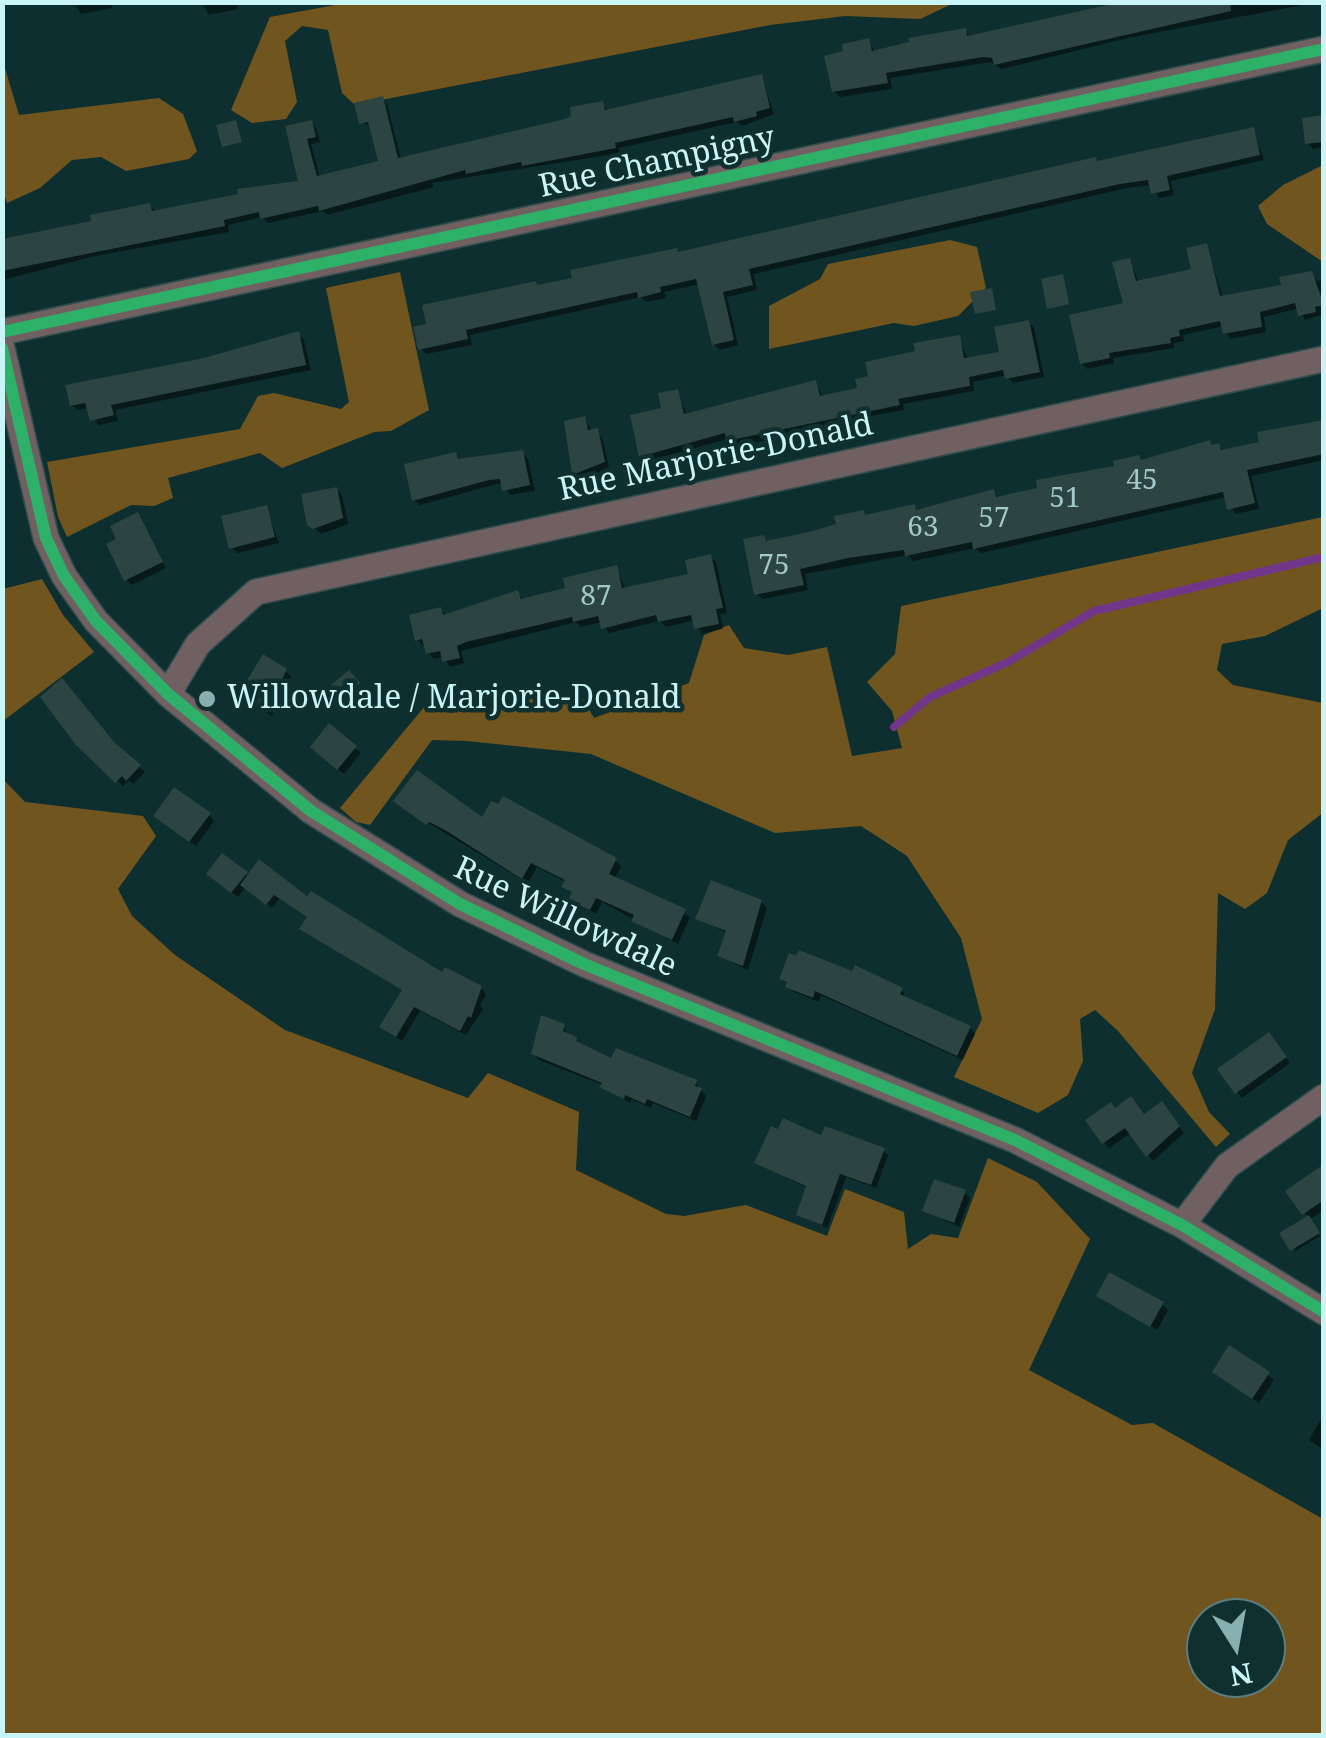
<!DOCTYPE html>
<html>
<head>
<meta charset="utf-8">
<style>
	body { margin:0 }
	#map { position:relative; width:1326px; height:1738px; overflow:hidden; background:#0e2f2f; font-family:"Noto Serif",serif }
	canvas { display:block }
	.frame { position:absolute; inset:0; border:5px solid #c9f5f6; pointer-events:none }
	.north { position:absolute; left:1186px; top:1598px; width:100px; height:100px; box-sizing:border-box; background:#102f2f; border:2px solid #5a7e7f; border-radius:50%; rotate:169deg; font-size:28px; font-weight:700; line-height:40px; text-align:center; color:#c9f5f6 }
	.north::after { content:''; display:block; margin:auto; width:35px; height:45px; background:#88b0b0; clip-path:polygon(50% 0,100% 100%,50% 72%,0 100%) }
</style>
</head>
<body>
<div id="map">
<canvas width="1326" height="1738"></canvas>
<div class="frame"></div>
<div class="north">N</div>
</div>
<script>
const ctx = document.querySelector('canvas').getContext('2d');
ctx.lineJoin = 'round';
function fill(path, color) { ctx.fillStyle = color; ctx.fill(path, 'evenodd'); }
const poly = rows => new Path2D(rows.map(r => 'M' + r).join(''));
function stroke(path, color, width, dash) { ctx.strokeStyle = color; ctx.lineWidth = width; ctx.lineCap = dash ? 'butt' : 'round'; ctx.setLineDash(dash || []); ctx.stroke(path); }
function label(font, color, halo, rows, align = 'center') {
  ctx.font = font + ' "Noto Serif",serif'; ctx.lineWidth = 9; ctx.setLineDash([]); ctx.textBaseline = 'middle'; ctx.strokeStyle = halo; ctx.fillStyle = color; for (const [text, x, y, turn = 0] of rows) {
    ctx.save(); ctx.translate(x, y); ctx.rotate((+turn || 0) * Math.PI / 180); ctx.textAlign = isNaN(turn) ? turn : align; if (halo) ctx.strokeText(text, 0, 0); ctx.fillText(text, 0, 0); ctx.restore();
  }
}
fill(poly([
	[346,3,954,3,920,19,845,16,770,25,355,105,342,93,328,30,302,26,285,41,297,102,286,119,252,123,231,110,270,17],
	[2,58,19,115,159,98,183,114,197,151,189,159,126,171,101,157,72,160,40,188,7,203,2,187],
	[1323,165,1323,262,1267,224,1258,206,1283,185],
	[950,240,977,247,986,288,958,316,914,326,894,323,769,349,769,306,820,279,828,264],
	[400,272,429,410,391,431,374,432,282,468,260,453,168,478,173,498,154,506,131,505,67,537,58,517,47,462,240,429,258,396,274,393,341,409,349,402,326,288],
	[1323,517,1323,608,1265,636,1222,644,1217,670,1233,685,1323,703,1324,812,1288,840,1267,893,1245,909,1218,893,1215,1009,1192,1073,1209,1112,1230,1134,1216,1147,1118,1031,1095,1010,1080,1019,1083,1061,1068,1095,1038,1113,954,1077,982,1019,961,938,907,856,861,826,775,833,591,754,467,741,432,740,370,825,356,822,340,808,425,706,451,713,552,689,583,699,594,718,689,683,704,635,729,625,744,648,788,655,827,647,852,756,902,748,892,711,867,682,895,654,901,606],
	[42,579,63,615,94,652,3,721,3,589],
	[2,778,25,802,143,816,156,836,118,889,132,916,175,955,285,1030,468,1098,488,1073,579,1112,576,1170,666,1214,684,1216,746,1205,827,1236,845,1189,904,1212,908,1249,931,1234,958,1238,988,1158,1037,1182,1090,1239,1029,1370,1132,1425,1153,1423,1323,1519,1323,1735,3,1735],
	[1266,1618,1266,1678,1206,1678,1206,1618]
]), '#71551f');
fill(poly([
	[74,2,111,2,112,8,81,14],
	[202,2,236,2,238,9,209,15],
	[1128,2,1318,2,1128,38,1002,69,990,62,890,78,892,89,840,97,834,91,846,53,868,41,876,53,965,31,972,38],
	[761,76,774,114,742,126,737,122,619,148,620,153,432,183,434,187,327,215,323,211,268,223,262,217,228,225,229,232,95,256,2,280,2,241,94,223,149,205,156,212,301,183,288,128,311,122,316,128,320,142,311,144,320,178,381,162,372,127,361,122,382,98,387,104,401,160,566,122,602,104,608,111],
	[1324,118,1324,147,1313,149,1307,143],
	[1253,130,1264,160,1171,181,1174,195,1159,198,1151,185,1127,188,754,274,757,290,727,297,738,345,720,350,714,344,700,284,664,292,666,298,646,302,641,297,470,335,472,345,426,354,420,348,539,288],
	[1206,246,1223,298,1284,287,1311,274,1317,281,1324,280,1324,314,1305,320,1299,308,1264,317,1266,332,1230,339,1224,326,1183,335,1184,341,1174,343,1174,348,1113,358,1114,363,1087,369,1082,363,1126,305,1129,260,1139,283,1194,271],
	[1028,322,1034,328,1044,377,1013,383,1007,375,973,382,974,391,903,404,904,410,812,427,813,432,735,446,728,439,647,461,641,456,677,392,687,415,816,383,823,398,860,390,918,353,959,338,968,360,1002,354],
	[298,334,304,340,311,370,115,410,118,421,98,425,89,408,78,410,72,405],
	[584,419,592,432,602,437,609,468,580,480,575,474,567,423],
	[1324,422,1324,460,1251,476,1259,509,1235,514,1226,497,981,553,976,548,913,561,908,555,805,574,808,590,762,599,757,593,764,538,769,543,839,525,863,512,868,517,914,507,919,512,993,492,1000,499,1218,446,1225,452,1262,444],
	[522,453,528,459,535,491,510,495,503,484,496,484,420,505,414,500,455,455,461,461],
	[336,489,342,495,348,524,321,534,310,524],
	[266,508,279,543,237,553,232,547],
	[138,515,166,568,132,585,126,579,120,540],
	[710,557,716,562,727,613,720,614,723,629,702,634,695,620,666,627,660,621,609,633,602,622,581,627,576,622,461,651,464,663,450,667,444,657,434,659,417,639,441,610,447,616,518,593,523,599,568,590,616,568,626,590,691,575],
	[286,671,291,677,272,716,251,703],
	[116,748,145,772,133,784,129,780,123,786,84,750],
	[355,748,361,753,344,774,318,753],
	[402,807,482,821,615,860,621,866,614,879,690,917,678,944,602,902,596,914,571,899,574,894,564,886,566,882,537,867,528,883],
	[209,815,214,821,196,846,162,821],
	[223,856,249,877,308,900,443,976,481,988,486,994,480,1006,483,1009,466,1035,420,1011,402,1041,388,1032,404,991,308,934,302,929,310,918,280,898,272,908,246,887,238,897,214,880],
	[761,902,767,908,748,970,720,956,728,934,698,918],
	[854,974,902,990,906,999,970,1028,975,1034,963,1060,821,995,819,1002,794,992,782,978],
	[564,1027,568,1036,612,1061,695,1083,706,1096,696,1121,653,1103,651,1108,631,1099,630,1103,603,1085,539,1060,534,1054],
	[1275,1041,1290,1063,1242,1098,1237,1092],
	[1116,1110,1145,1116,1168,1110,1184,1133,1153,1161,1131,1133,1109,1148,1104,1142],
	[823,1139,883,1150,888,1155,876,1188,846,1177,827,1228,799,1215,808,1188,757,1163],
	[1324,1167,1324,1210,1310,1219,1320,1236,1294,1252,1309,1218,1289,1192],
	[964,1193,970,1198,959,1227,924,1210],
	[1099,1295,1162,1304,1168,1310,1157,1330],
	[1230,1349,1274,1380,1259,1403,1220,1377],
	[1322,1417,1324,1418,1324,1450,1309,1440]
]), '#0007');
stroke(poly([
	[894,727,930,697,1008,662,1094,611,1324,557]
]), '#713689', 8);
fill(poly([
	[1121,2,1230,2,1231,11,994,65,992,58,983,57,886,73,888,83,832,92,824,56,843,51,842,44,869,38,872,51,909,42,908,38,966,28,967,36],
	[762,74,770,108,756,112,757,116,734,122,733,117,615,143,616,148,522,166,521,162,466,174,465,170,319,211,318,206,260,219,259,212,224,220,225,226,2,271,2,239,91,221,90,215,150,203,152,211,238,194,237,189,298,181,285,126,312,120,316,137,307,139,317,176,378,161,368,122,359,124,354,103,383,96,398,158,565,119,571,116,570,107,603,101,605,110],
	[1324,115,1324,142,1305,144,1302,118],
	[236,120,242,142,222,147,216,125],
	[1254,127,1260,155,1167,176,1170,190,1151,194,1148,180,1120,184,749,269,753,285,723,292,734,340,712,345,696,279,660,287,661,292,638,298,637,292,466,330,468,339,418,350,413,327,426,324,422,305,536,281,537,285,572,278,570,270,677,248,678,252,1096,157,1097,161],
	[1207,243,1220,296,1281,285,1279,277,1312,271,1324,305,1315,307,1316,312,1298,316,1295,303,1260,312,1262,327,1223,334,1220,321,1179,330,1180,336,1170,338,1171,343,1109,353,1110,358,1080,364,1069,315,1123,303,1112,262,1130,258,1136,281,1191,269,1186,248],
	[1063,274,1069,304,1047,309,1041,279],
	[992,288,996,310,975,314,970,292],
	[1029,320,1040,372,1005,379,1003,370,969,377,970,386,898,399,900,405,726,441,725,433,639,457,630,415,661,408,658,393,678,389,684,414,816,380,820,396,857,388,855,379,868,376,865,362,915,351,913,343,960,335,964,358,999,352,994,327],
	[299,331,306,365,111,405,114,415,90,421,85,403,70,406,65,385,204,358],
	[585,416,588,430,598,428,605,462,572,475,564,421],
	[1324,420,1324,454,1247,470,1255,503,1227,510,1223,492,973,549,972,542,905,556,904,550,848,558,800,569,804,585,754,595,743,539,764,535,766,541,809,532,836,524,834,516,864,510,865,515,915,504,916,510,994,489,996,497,1037,488,1036,480,1114,466,1113,461,1139,455,1141,460,1210,440,1211,445,1219,443,1221,450,1259,442,1257,432],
	[523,450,530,485,502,491,500,479,489,480,412,501,404,464,456,452,458,459],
	[337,487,343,518,313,529,307,525,301,494],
	[267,505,275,537,229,549,221,516],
	[138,512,163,562,124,581,106,544,116,539,110,526],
	[711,554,723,608,716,609,719,624,694,629,691,615,658,622,656,615,601,629,598,616,573,622,572,617,466,642,457,646,460,658,442,662,440,651,426,654,422,639,415,641,409,615,441,607,443,615,518,590,521,599,565,588,563,578,617,565,622,588,688,574,685,560],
	[263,654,287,669,266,712,242,698,247,690,243,687],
	[349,670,360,683,343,699,331,685],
	[62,678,115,743,141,765,126,781,122,776,115,783,75,744,40,697],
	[329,723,357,746,337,770,310,747],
	[417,770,482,817,491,801,498,804,503,796,617,858,609,874,686,909,672,940,631,921,634,915,596,898,590,910,568,900,572,892,561,887,565,880,531,863,522,879,445,830,429,822,426,825,393,801],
	[174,787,211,813,189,842,153,816],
	[222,853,248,872,231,893,206,874],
	[259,859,307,896,311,891,442,972,445,967,482,986,471,1018,468,1016,460,1031,414,1007,396,1037,379,1027,402,990,299,929,307,917,274,895,266,905,240,885],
	[711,880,762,900,743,966,717,956,726,931,695,919],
	[799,950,852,971,855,965,903,988,900,994,971,1026,957,1056,815,991,813,998,785,987,787,982,779,979,789,953,796,956],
	[541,1015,565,1024,563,1031,577,1037,576,1041,611,1058,616,1048,697,1080,695,1086,702,1088,690,1117,647,1099,645,1104,625,1095,624,1099,599,1087,602,1083,531,1054],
	[1269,1032,1287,1057,1235,1094,1217,1069],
	[1131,1096,1144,1114,1162,1101,1180,1126,1146,1157,1125,1128,1102,1144,1085,1120,1111,1102,1115,1108],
	[783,1118,821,1135,825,1126,885,1148,871,1185,840,1174,822,1225,796,1215,806,1186,754,1163,771,1126,778,1129],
	[1324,1164,1324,1200,1302,1215,1285,1191],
	[934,1179,966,1190,954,1223,922,1211],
	[1309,1215,1320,1233,1290,1251,1279,1233],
	[1109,1272,1164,1302,1150,1327,1096,1296],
	[1229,1345,1270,1372,1252,1399,1212,1372]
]), '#2c4442');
const minor = poly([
	[2,332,1324,49],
	[2,348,46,538,64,576,96,621,168,694,311,811,460,904,584,964,1015,1140,1182,1225,1324,1312],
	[168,694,198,644,256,592,1324,359],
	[1182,1225,1227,1166,1324,1097]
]);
stroke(minor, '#2e4c4c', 28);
stroke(minor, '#716062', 25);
stroke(poly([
	[2,332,1324,49],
	[2,348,46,538,64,576,96,621,168,694,311,811,460,904,584,964,1015,1140,1182,1225,1324,1312]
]), '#2db169', 12);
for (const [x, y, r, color] of [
	[207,699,10,"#88b0b0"]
]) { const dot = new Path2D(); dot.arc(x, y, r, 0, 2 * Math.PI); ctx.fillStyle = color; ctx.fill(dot); stroke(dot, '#102f2f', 4); }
label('28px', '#a2c9c9', null, [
	["45",1142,481],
	["51",1065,499],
	["57",994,519],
	["63",923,528],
	["75",774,566],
	["87",596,597]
]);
label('32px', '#c9f5f6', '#102f2f', [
	["Rue Champigny",657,163,-12],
	["Rue Marjorie-Donald",716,458,-12],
	["Rue Willowdale",565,918,25]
]);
label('32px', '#c9f5f6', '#102f2f', [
	["Willowdale / Marjorie-Donald",227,699]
], 'left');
</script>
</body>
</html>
